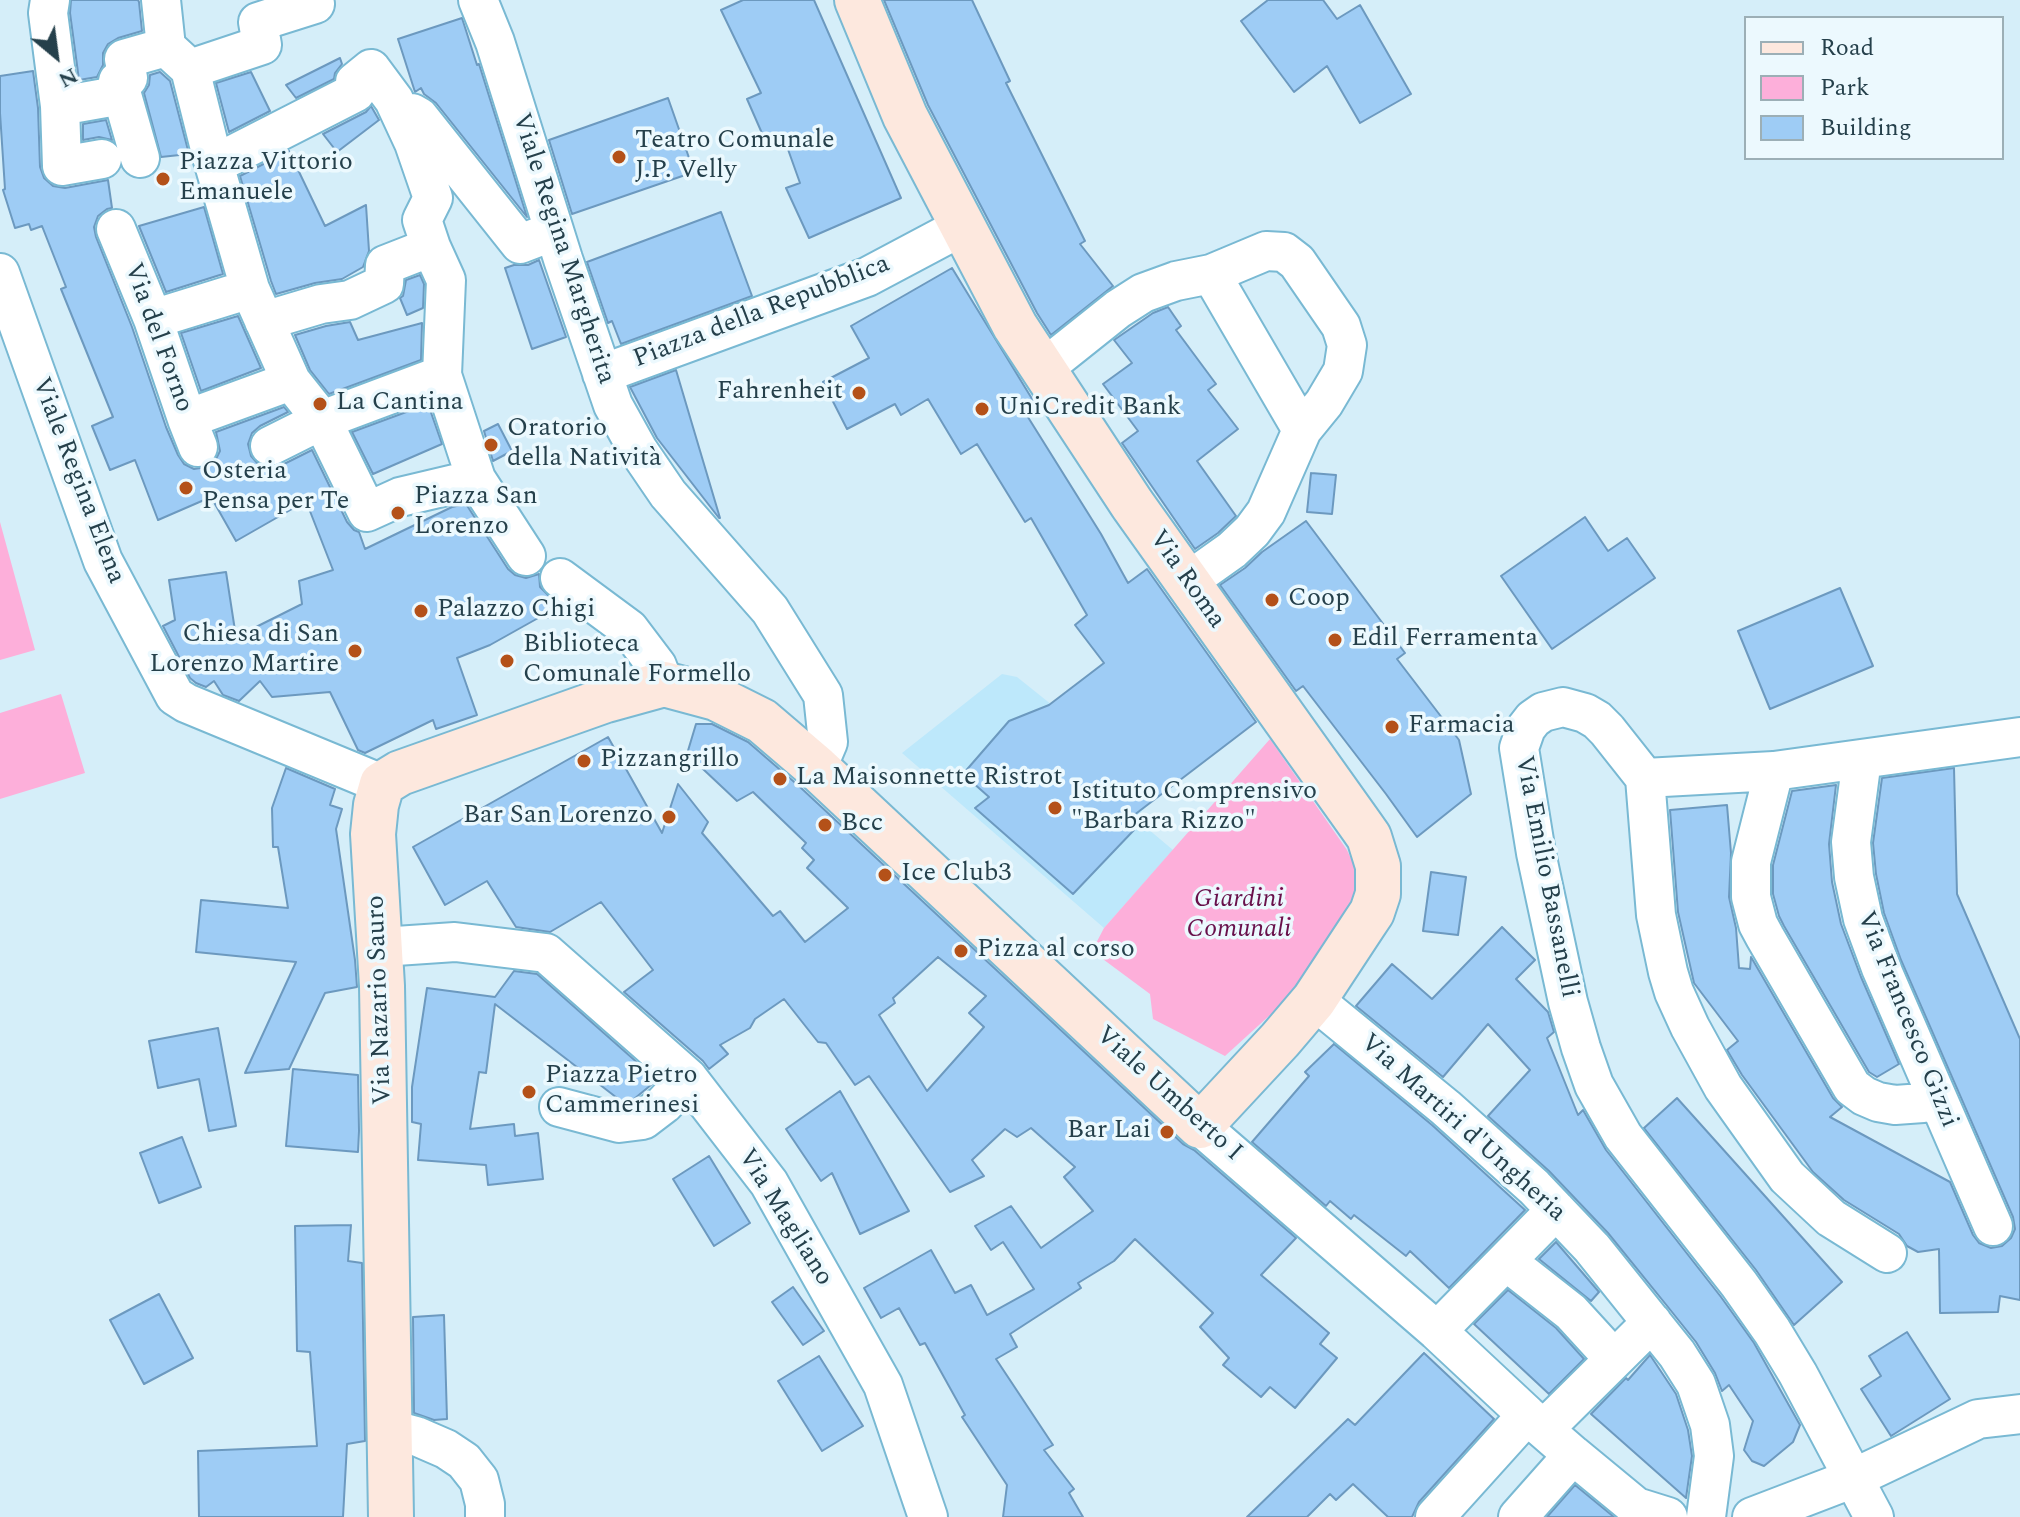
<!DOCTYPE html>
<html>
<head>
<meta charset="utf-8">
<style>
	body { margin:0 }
	#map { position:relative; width:2020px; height:1517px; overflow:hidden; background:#d5eef9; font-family:Spectral,serif }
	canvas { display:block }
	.legend { position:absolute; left:1744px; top:16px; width:260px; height:144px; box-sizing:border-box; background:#ecf9fe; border:2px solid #9cafb6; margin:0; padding:10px 14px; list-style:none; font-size:24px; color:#25404b }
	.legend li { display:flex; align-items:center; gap:16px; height:40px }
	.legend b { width:40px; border:2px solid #9cafb6 }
	.north { position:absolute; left:16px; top:16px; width:80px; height:80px; -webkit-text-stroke:6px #ecf9fe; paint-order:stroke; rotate:151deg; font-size:22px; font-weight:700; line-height:32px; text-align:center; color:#25404b }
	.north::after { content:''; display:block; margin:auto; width:28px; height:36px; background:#25404b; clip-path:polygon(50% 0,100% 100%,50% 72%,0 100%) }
</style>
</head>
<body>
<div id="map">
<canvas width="2020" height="1517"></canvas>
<ul class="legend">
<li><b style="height:10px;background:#fde8de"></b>Road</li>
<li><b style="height:22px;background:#fdafda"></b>Park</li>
<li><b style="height:22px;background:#9eccf5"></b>Building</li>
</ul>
<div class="north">N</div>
</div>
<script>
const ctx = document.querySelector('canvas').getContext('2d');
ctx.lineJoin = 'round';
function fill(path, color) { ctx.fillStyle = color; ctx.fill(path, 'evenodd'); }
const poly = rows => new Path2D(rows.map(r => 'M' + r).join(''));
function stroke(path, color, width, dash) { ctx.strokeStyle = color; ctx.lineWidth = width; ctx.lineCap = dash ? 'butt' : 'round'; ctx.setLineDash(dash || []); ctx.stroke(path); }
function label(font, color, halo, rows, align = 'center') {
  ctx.font = font + ' Spectral,serif'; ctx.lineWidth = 7; ctx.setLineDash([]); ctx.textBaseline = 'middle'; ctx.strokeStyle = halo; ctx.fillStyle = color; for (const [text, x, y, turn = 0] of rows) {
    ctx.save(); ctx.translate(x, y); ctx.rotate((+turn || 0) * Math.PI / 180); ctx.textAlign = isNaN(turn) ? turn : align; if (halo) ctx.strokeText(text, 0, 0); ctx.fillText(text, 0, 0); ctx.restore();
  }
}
fill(poly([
	[1002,674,1017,677,1077,725,1154,799,1135,818,1173,850,1104,928,902,753]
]), '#bde8fb');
fill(poly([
	[0,522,35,650,0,660],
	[61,694,85,773,0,799,0,713],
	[1270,739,1347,850,1357,872,1359,895,1314,975,1225,1056,1153,1019,1150,994,1092,951,1104,928]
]), '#fdafda');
const building = poly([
	[71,0,138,0,139,2,142,31,118,38,108,44,103,53,103,65,97,77,79,80,70,13,71,0],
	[743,0,814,0,901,198,809,238,786,188,800,183,785,141,768,147,747,99,761,93,721,10,743,0],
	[884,0,972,0,1010,81,1006,83,1085,241,1080,244,1113,286,1051,335,1037,313,928,105,884,0],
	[1268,0,1323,0,1337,19,1360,5,1411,94,1360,123,1327,66,1294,92,1241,21,1268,0],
	[462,18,477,65,479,64,527,217,436,103,424,94,421,88,415,92,398,39,462,18],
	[340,58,342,64,335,73,334,79,296,98,286,85,340,58],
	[33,71,38,108,40,167,44,178,53,186,65,188,108,180,112,208,107,209,98,216,94,227,96,237,132,327,166,427,178,455,184,464,194,469,207,467,215,461,220,451,216,432,284,407,288,412,260,426,252,433,248,444,251,456,259,465,269,468,280,466,312,450,347,522,354,530,359,532,365,549,452,507,466,504,508,569,515,575,526,578,539,574,540,587,556,603,554,618,540,617,490,645,457,658,477,715,436,729,433,720,365,753,358,750,330,692,272,697,260,681,239,701,223,695,214,681,206,687,196,683,190,678,163,626,175,620,169,580,226,572,236,637,302,604,299,581,333,570,306,501,236,541,211,497,158,520,135,460,110,470,92,426,113,417,61,289,66,287,42,226,31,230,29,224,15,228,3,190,5,189,0,113,0,76,33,71],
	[160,72,170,81,189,154,161,157,144,93,149,85,150,75,160,72],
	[251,72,270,111,229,132,216,83,251,72],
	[668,98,694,172,572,214,549,140,668,98],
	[371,106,379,120,337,152,323,134,366,112,371,106],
	[106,120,112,140,99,137,83,140,83,124,106,120],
	[289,151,325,226,366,205,369,251,363,267,342,279,315,283,276,294,271,281,240,176,289,151],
	[204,207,223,274,166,292,139,226,204,207],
	[721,212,752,296,621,344,612,321,608,323,587,262,721,212],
	[539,260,566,337,532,349,505,268,514,265,528,265,539,260],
	[952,268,1037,407,1026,414,1101,534,1128,583,1147,569,1256,722,1125,822,1134,830,1073,894,975,808,989,797,963,774,1009,721,1049,705,1104,663,1075,625,1087,615,1031,518,1025,522,977,444,961,454,928,399,901,415,895,404,847,429,823,382,869,358,851,326,952,268],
	[420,275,424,284,423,308,407,315,400,298,403,296,406,280,420,275],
	[1168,307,1181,326,1176,330,1216,384,1208,390,1238,429,1197,461,1236,516,1218,533,1195,549,1122,443,1138,431,1103,384,1132,363,1114,340,1153,313,1168,307],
	[238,316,261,368,201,391,181,333,238,316],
	[350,322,358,340,422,323,421,360,329,394,310,370,295,335,326,326,350,322],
	[676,370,720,518,719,518,657,438,630,387,676,370],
	[428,404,442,444,373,474,352,432,428,404],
	[498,424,512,451,493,461,484,431,498,424],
	[1311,473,1336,475,1332,514,1307,512,1311,473],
	[1585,517,1608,551,1627,538,1655,578,1552,649,1501,576,1585,517],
	[1306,521,1405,653,1397,659,1459,740,1471,794,1417,837,1386,794,1303,686,1296,691,1220,585,1245,568,1262,552,1306,521],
	[1840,588,1873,666,1770,709,1738,631,1840,588],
	[696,724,712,724,748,742,800,787,1183,1144,1194,1150,1296,1238,1261,1275,1329,1333,1320,1344,1337,1358,1295,1408,1270,1387,1261,1397,1223,1365,1229,1358,1200,1327,1213,1313,1135,1239,1114,1261,1078,1283,1081,1288,1010,1334,1017,1347,996,1359,1053,1445,1044,1450,1074,1489,1069,1493,1083,1517,1003,1517,1007,1485,962,1417,965,1415,925,1343,920,1345,899,1308,881,1318,864,1288,931,1250,955,1293,971,1285,987,1315,1034,1289,1003,1242,991,1250,975,1226,1011,1206,1041,1248,1093,1211,1064,1177,1075,1167,1031,1128,1017,1137,1005,1129,972,1160,984,1176,950,1192,869,1076,855,1085,826,1043,818,1042,784,999,755,1019,750,1028,720,1045,728,1054,709,1069,703,1061,624,992,653,970,601,902,550,932,516,927,487,881,445,905,413,847,608,737,662,833,678,784,708,822,702,833,773,916,780,911,805,942,848,908,807,868,814,860,802,848,806,843,753,792,737,801,687,754,696,724],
	[938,957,986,996,969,1013,984,1027,927,1091,879,1015,895,1003,893,998,938,957],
	[286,768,335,789,330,805,342,809,336,829,355,960,357,987,325,993,289,1069,245,1073,296,962,196,952,201,900,288,908,278,847,273,847,272,808,286,768],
	[1954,768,1957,894,2020,1039,2020,1300,2000,1296,1998,1312,1940,1313,1939,1249,1918,1252,1907,1246,1899,1234,1844,1200,1813,1172,1742,1075,1727,1050,1738,1041,1694,983,1678,912,1670,810,1727,805,1731,853,1729,897,1736,928,1739,968,1750,969,1751,957,1833,1098,1842,1107,1830,1117,1950,1182,1973,1235,1979,1243,1991,1248,2002,1246,2011,1238,2015,1229,2013,1217,1901,960,1884,913,1876,874,1873,843,1882,778,1954,768],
	[1836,785,1829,844,1832,882,1841,924,1861,977,1899,1064,1877,1077,1869,1072,1784,926,1779,916,1773,894,1773,865,1792,791,1836,785],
	[1431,872,1466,877,1458,935,1423,931,1431,872],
	[1502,927,1535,960,1516,979,1548,1012,1554,1032,1547,1038,1578,1115,1583,1110,1606,1150,1721,1297,1754,1343,1800,1425,1793,1442,1764,1466,1752,1461,1744,1450,1753,1421,1729,1385,1722,1391,1715,1373,1696,1342,1668,1307,1608,1233,1549,1171,1488,1116,1530,1070,1488,1024,1443,1077,1356,1006,1392,964,1432,999,1502,927],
	[514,971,537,974,657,1080,634,1099,621,1101,495,1004,486,1073,479,1072,470,1129,514,1124,515,1136,538,1133,543,1179,488,1185,486,1165,418,1160,421,1124,412,1122,412,1087,427,988,495,997,514,971],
	[218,1028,236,1126,209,1131,199,1079,158,1088,149,1041,218,1028],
	[1334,1044,1432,1125,1525,1210,1449,1288,1410,1251,1406,1256,1354,1215,1351,1219,1330,1201,1326,1206,1252,1142,1309,1076,1305,1072,1334,1044],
	[293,1069,358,1075,359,1131,358,1152,286,1146,293,1069],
	[840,1091,909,1211,860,1234,832,1173,821,1181,786,1129,840,1091],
	[1677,1098,1842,1282,1794,1325,1756,1270,1644,1128,1677,1098],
	[182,1137,201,1187,159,1203,140,1153,182,1137],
	[709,1156,750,1223,714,1246,673,1179,709,1156],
	[351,1225,348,1261,362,1263,365,1441,347,1444,343,1517,199,1517,198,1451,317,1446,310,1352,297,1351,295,1226,351,1225],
	[1556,1242,1599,1292,1591,1301,1539,1259,1556,1242],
	[793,1287,824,1331,803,1345,772,1302,793,1287],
	[1508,1290,1556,1328,1584,1359,1549,1394,1474,1324,1508,1290],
	[159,1294,193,1358,144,1384,110,1320,159,1294],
	[444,1315,447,1419,434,1420,414,1413,413,1317,444,1315],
	[1907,1332,1950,1399,1891,1436,1861,1389,1881,1376,1869,1356,1907,1332],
	[1424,1353,1494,1419,1419,1502,1412,1517,1388,1517,1353,1484,1336,1500,1330,1494,1307,1517,1247,1517,1348,1419,1355,1425,1424,1353],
	[1650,1355,1676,1394,1688,1430,1692,1456,1686,1498,1591,1414,1626,1378,1628,1380,1650,1355],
	[819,1356,863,1426,822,1451,778,1381,819,1356],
	[1575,1485,1614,1517,1547,1517,1575,1485]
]);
fill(building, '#9eccf5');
stroke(building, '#6c99bf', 2);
const street = poly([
	[50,0,48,13,60,106],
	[161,0,166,47,190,69,212,157,250,289,291,381,322,420,367,512,400,497,476,479,526,556],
	[478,0,495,42,563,259,613,405,638,450,668,494,770,610,823,695,828,742,817,768],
	[190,69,262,45,258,22,315,4,314,0],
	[122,95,140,158],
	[412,113,419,117,520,244,554,231],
	[102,159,62,166,60,106,122,95,118,81,128,78,124,59,166,47],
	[215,164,356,92,355,82,371,69,394,100,414,143,433,198,422,220,431,247,446,280,442,375,476,479],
	[116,229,153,319,187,419,198,447],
	[0,273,103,561,175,696,186,703,382,784],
	[1211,274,1302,430],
	[153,319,250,289],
	[264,321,321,304,350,300,384,284,385,265,431,247],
	[1044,368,1118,309,1143,293,1176,281,1211,274,1266,251,1284,252,1297,262,1341,326,1347,345,1343,371,1324,403,1302,430,1266,512,1252,531,1232,550,1187,582],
	[602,374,867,277,963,226],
	[187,419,291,381],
	[270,446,322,420,442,375],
	[560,578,629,629,657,666,664,684],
	[1862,759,1851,842,1854,877,1863,919,1881,968,1993,1226],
	[1774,771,1751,862,1751,897,1758,924,1765,937,1852,1087,1864,1096,1878,1102,1895,1105,1923,1103,1937,1100],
	[1645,778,1656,915,1668,972,1674,992,1690,1027,1723,1087,1787,1177,1831,1218,1887,1253],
	[381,947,455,942,546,953,688,1078,769,1183,883,1385,928,1517],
	[1314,1000,1446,1108,1534,1187,1592,1248,1677,1354,1696,1384,1710,1425,1714,1456,1706,1517],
	[559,1107,619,1123,643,1120,664,1104,688,1078],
	[1200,1126,1437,1331,1527,1415,1573,1455,1636,1507,1668,1517],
	[1506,1261,1571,1312,1614,1359],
	[1437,1331,1556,1210],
	[390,1429,416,1436,446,1449,464,1461,479,1480,485,1504,485,1517],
	[1544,1429,1652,1322],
	[1435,1517,1527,1415],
	[1518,1517,1573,1455],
	[1752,1517,1854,1478,1978,1419,2020,1414],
	[1874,1517,1798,1374,1772,1331,1739,1284,1623,1136,1594,1085,1581,1048,1568,1002,1536,853,1519,748,1526,728,1533,719,1543,712,1563,707,1585,713,1597,720,1607,730,1645,778,1774,771,2020,737]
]);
const secondary = poly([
	[391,1517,382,986,373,834,376,805,382,784,400,773,606,700,664,684,716,698,762,721,817,768,1200,1126,1280,1040,1314,1000,1364,924,1372,912,1378,894,1378,866,1369,837,1362,827,1132,504,1015,326,905,116,857,0]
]);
stroke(street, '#79b9d3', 42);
stroke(secondary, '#79b9d3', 48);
stroke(street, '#fff', 38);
stroke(secondary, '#fde8de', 44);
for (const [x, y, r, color] of [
	[619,157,8,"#b45119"],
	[163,179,8,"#b45119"],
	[859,393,8,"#b45119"],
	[320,404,8,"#b45119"],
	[982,409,8,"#b45119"],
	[491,445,8,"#b45119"],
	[186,488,8,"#b45119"],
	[398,513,8,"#b45119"],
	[1272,600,8,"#b45119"],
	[421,611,8,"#b45119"],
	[1335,640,8,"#b45119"],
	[355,651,8,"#b45119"],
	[507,661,8,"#b45119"],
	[1392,727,8,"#b45119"],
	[584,761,8,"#b45119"],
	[780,779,8,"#b45119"],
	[1055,808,8,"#b45119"],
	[669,817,8,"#b45119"],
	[825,825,8,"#b45119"],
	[885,875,8,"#b45119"],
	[961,951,8,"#b45119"],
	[529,1092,8,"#b45119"],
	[1167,1132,8,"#b45119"]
]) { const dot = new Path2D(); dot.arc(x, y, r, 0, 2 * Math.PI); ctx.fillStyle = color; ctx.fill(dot); stroke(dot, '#ecf9fe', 3); }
label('26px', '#25404b', '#ecf9fe', [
	["Teatro Comunale",635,142],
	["J.P. Velly",635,172],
	["Piazza Vittorio",179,164],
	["Emanuele",179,194],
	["Fahrenheit",843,393,"right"],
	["La Cantina",336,404],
	["UniCredit Bank",998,409],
	["Oratorio",507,430],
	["della Natività",507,460],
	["Osteria",202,473],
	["Pensa per Te",202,503],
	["Piazza San",414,498],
	["Lorenzo",414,528],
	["Coop",1288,600],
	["Palazzo Chigi",437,611],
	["Chiesa di San",339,636,"right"],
	["Lorenzo Martire",339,666,"right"],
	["Edil Ferramenta",1351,640],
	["Biblioteca",523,646],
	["Comunale Formello",523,676],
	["Farmacia",1408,727],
	["Pizzangrillo",600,761],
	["La Maisonnette Ristrot",796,779],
	["Istituto Comprensivo",1071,793],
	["\"Barbara Rizzo\"",1071,823],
	["Bar San Lorenzo",653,817,"right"],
	["Bcc",841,825],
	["Ice Club3",901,875],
	["Pizza al corso",977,951],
	["Piazza Pietro",545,1077],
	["Cammerinesi",545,1107],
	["Bar Lai",1151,1132,"right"]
], 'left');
label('26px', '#25404b', '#ecf9fe', [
	["Viale Regina Margherita",562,249,72],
	["Piazza della Repubblica",762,313,-21],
	["Via del Forno",157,338,70],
	["Viale Regina Elena",77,481,69],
	["Via Roma",1186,580,55],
	["Via Emilio Bassanelli",1545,877,79],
	["Via Nazario Sauro",381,1000,-92],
	["Via Francesco Gizzi",1906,1020,68],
	["Viale Umberto I",1168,1095,42],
	["Via Martiri d'Ungheria",1462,1129,42],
	["Via Magliano",784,1218,58]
]);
label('italic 26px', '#68104b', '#ecf9fe', [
	["Giardini",1239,901],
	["Comunali",1239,931]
]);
</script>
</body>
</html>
